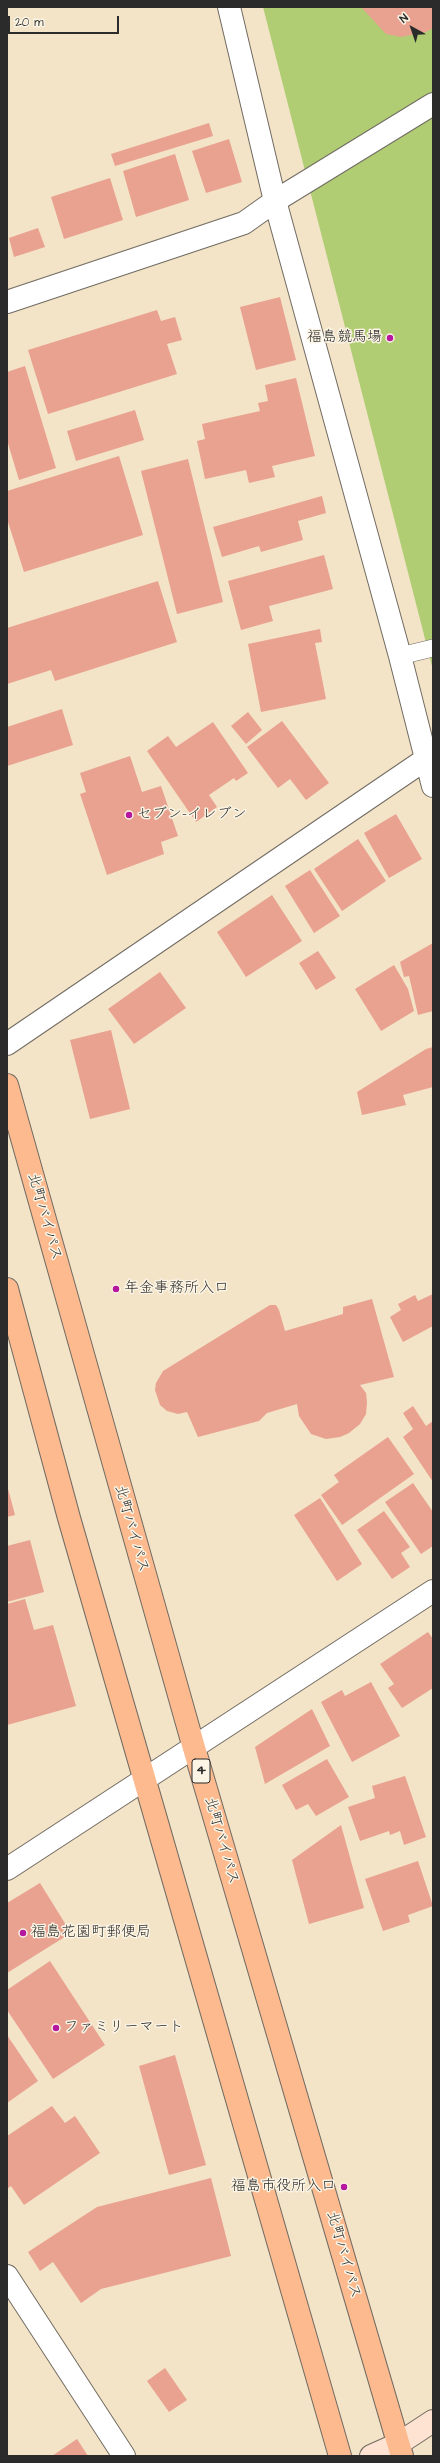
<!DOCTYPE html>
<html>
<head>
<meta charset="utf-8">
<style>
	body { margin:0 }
	#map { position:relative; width:440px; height:2463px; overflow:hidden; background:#f3e3c7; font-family:"Architects Daughter",sans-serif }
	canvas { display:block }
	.frame { position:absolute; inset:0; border:8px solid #2b2b2b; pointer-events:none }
	.north { position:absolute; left:392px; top:8px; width:40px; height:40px; -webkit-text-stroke:3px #fcf5e5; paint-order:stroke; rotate:320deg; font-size:11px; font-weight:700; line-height:16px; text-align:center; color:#2b2b2b }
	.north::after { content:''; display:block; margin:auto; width:14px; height:18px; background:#2b2b2b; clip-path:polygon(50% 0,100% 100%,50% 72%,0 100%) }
	.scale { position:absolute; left:8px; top:16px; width:111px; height:18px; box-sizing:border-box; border:2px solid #2b2b2b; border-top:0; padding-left:5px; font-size:12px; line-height:14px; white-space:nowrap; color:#2b2b2b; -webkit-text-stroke:3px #fcf5e5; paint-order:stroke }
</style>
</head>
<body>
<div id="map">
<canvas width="440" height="2463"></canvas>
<div class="frame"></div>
<div class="north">N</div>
<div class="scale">20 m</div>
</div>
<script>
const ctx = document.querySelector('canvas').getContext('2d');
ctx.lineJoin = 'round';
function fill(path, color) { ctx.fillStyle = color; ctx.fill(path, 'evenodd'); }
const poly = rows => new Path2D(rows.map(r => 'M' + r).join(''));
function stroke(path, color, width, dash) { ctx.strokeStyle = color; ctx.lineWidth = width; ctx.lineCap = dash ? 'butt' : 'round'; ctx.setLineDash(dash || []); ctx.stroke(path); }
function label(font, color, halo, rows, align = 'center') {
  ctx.font = font + ' "Architects Daughter","Klee One",sans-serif'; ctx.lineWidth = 3; ctx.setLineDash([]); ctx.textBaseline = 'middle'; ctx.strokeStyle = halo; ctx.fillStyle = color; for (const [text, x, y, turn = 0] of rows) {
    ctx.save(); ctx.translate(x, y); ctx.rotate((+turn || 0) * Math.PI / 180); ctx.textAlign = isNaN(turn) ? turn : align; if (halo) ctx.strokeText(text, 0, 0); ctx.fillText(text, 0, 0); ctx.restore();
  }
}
fill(poly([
	[263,7,433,7,433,670]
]), '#b0cd74');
fill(poly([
	[361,7,433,7,433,28,426,32,401,37,386,34],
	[209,123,213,136,115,166,111,154],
	[229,139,242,182,206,193,192,151],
	[175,154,189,200,136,217,123,171],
	[110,178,123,220,64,239,51,197],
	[38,228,45,247,14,257,9,238],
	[280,297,296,360,256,370,240,307],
	[157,310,161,321,175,317,182,340,167,344,177,374,48,414,28,350],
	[25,366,56,468,19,480,7,440,7,372],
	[296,378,315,456,272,466,275,477,249,483,246,470,205,479,197,441,205,439,202,424,260,411,258,403,268,401,265,385],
	[135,410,144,440,76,461,67,431],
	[119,456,143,535,24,572,7,519,7,491],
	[188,459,223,602,177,614,141,471],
	[322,496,326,513,298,521,303,540,261,552,259,546,222,557,213,527],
	[324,555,333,589,269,606,273,621,241,630,228,581],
	[158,581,177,642,55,681,51,670,7,684,7,628],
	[320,629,322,642,315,643,326,699,261,712,248,644],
	[62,709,73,745,7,766,7,727],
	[248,712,262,730,246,744,231,726],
	[282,721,329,783,306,800,290,779,278,788,247,747],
	[213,722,248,773,236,781,234,778,209,795,217,807,196,822,147,751,168,736,176,747],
	[130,756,142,792,161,786,178,836,161,842,164,854,107,875,80,794,86,792,80,773],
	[396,814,422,859,389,878,364,833],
	[358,839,386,881,342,911,314,869],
	[310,870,340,916,314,933,285,886],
	[272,895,302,941,246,977,217,932],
	[433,943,433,1011,418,1015,409,976,404,977,400,962],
	[318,951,336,978,316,990,299,963],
	[394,965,408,989,414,1011,381,1031,355,989],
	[160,972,186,1008,134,1044,108,1009],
	[111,1030,130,1109,90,1119,70,1040],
	[433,1047,433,1087,403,1095,406,1105,362,1115,357,1092,426,1049],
	[433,1294,433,1326,403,1342,390,1317,401,1310,398,1304,415,1295,418,1301],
	[372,1299,394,1377,360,1385,366,1393,367,1402,366,1414,360,1424,349,1433,340,1437,326,1439,311,1434,299,1416,297,1404,267,1413,259,1421,198,1437,187,1412,178,1414,167,1411,160,1405,155,1390,156,1383,163,1371,270,1305,276,1305,279,1310,285,1331,343,1314,343,1307],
	[413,1406,426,1426,433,1421,433,1482,403,1437,413,1429,403,1413],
	[388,1437,414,1474,342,1525,321,1495,339,1482,334,1475],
	[413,1483,433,1512,433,1546,421,1554,385,1502],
	[7,1485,15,1515,7,1517],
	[320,1498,362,1564,337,1581,294,1515],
	[384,1511,410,1547,401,1553,410,1567,392,1579,357,1530],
	[30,1540,44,1592,7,1602,7,1546],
	[25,1599,34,1630,53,1625,76,1706,7,1725,7,1604],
	[428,1632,433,1639,433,1688,402,1708,388,1688,394,1684,380,1664],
	[371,1682,400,1736,352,1762,321,1702,342,1690,345,1696],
	[312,1709,330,1746,265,1784,255,1747],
	[327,1759,349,1797,316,1816,308,1804,296,1810,282,1785],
	[405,1776,426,1837,404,1845,400,1831,390,1835,389,1831,360,1841,348,1807,375,1798,372,1786],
	[341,1825,364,1908,309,1924,292,1860],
	[418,1861,433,1906,408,1915,410,1922,383,1931,365,1879],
	[40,1883,71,1933,7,1973,7,1903],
	[50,1961,105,2045,53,2079,7,2010,7,1990],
	[7,2035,38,2081,7,2103],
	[175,2055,206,2165,169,2175,139,2066],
	[52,2106,65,2123,75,2116,100,2153,24,2205,11,2186,7,2189,7,2136],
	[211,2178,231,2256,101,2289,81,2303,53,2262,40,2271,28,2252,97,2207],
	[165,2368,187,2400,169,2412,147,2381],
	[77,2439,88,2456,52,2456]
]), '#e9a190');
const lane = poly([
	[400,656,433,648]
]);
const street = poly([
	[229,7,275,201,400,656,433,786],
	[7,302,244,223,275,201,433,104],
	[7,1044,426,759],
	[7,1869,433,1591],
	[7,2276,124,2456]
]);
const secondary = poly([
	[371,2456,398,2444,433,2421]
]);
const highway = poly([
	[7,1085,194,1748,402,2456],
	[7,1289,69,1518,340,2456]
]);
stroke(lane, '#716b62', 18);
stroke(street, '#716b62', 24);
stroke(secondary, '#716b62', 24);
stroke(highway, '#716b62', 24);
stroke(lane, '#fff', 17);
stroke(street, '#fff', 22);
stroke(secondary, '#fee3d2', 22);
stroke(highway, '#fcba8e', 22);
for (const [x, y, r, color] of [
	[390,338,4,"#b5179e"],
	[129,815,4,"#b5179e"],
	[116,1289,4,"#b5179e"],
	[23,1933,4,"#b5179e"],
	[56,2028,4,"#b5179e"],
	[344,2187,4,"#b5179e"]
]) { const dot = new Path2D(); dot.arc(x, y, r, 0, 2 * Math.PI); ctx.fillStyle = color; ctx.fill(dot); stroke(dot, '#fcf5e5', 1.5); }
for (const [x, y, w] of [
	[201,1771,18]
]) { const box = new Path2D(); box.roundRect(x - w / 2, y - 12, w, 24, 3); ctx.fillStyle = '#fcf5e5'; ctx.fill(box); stroke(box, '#2b2b2b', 1); }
label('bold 14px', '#2b2b2b', null, [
	["4",201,1771]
]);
label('15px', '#2b2b2b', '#fcf5e5', [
	["福島競馬場",382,338,"right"],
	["セブン-イレブン",137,815],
	["年金事務所入口",124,1289],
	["福島花園町郵便局",31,1933],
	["ファミリーマート",64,2028],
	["福島市役所入口",336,2187,"right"]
], 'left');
label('15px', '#2b2b2b', '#fcf5e5', [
	["北町バイパス",44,1217,74],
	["北町バイパス",131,1529,74],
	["北町バイパス",221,1841,74],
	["北町バイパス",343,2255,74]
]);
</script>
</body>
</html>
